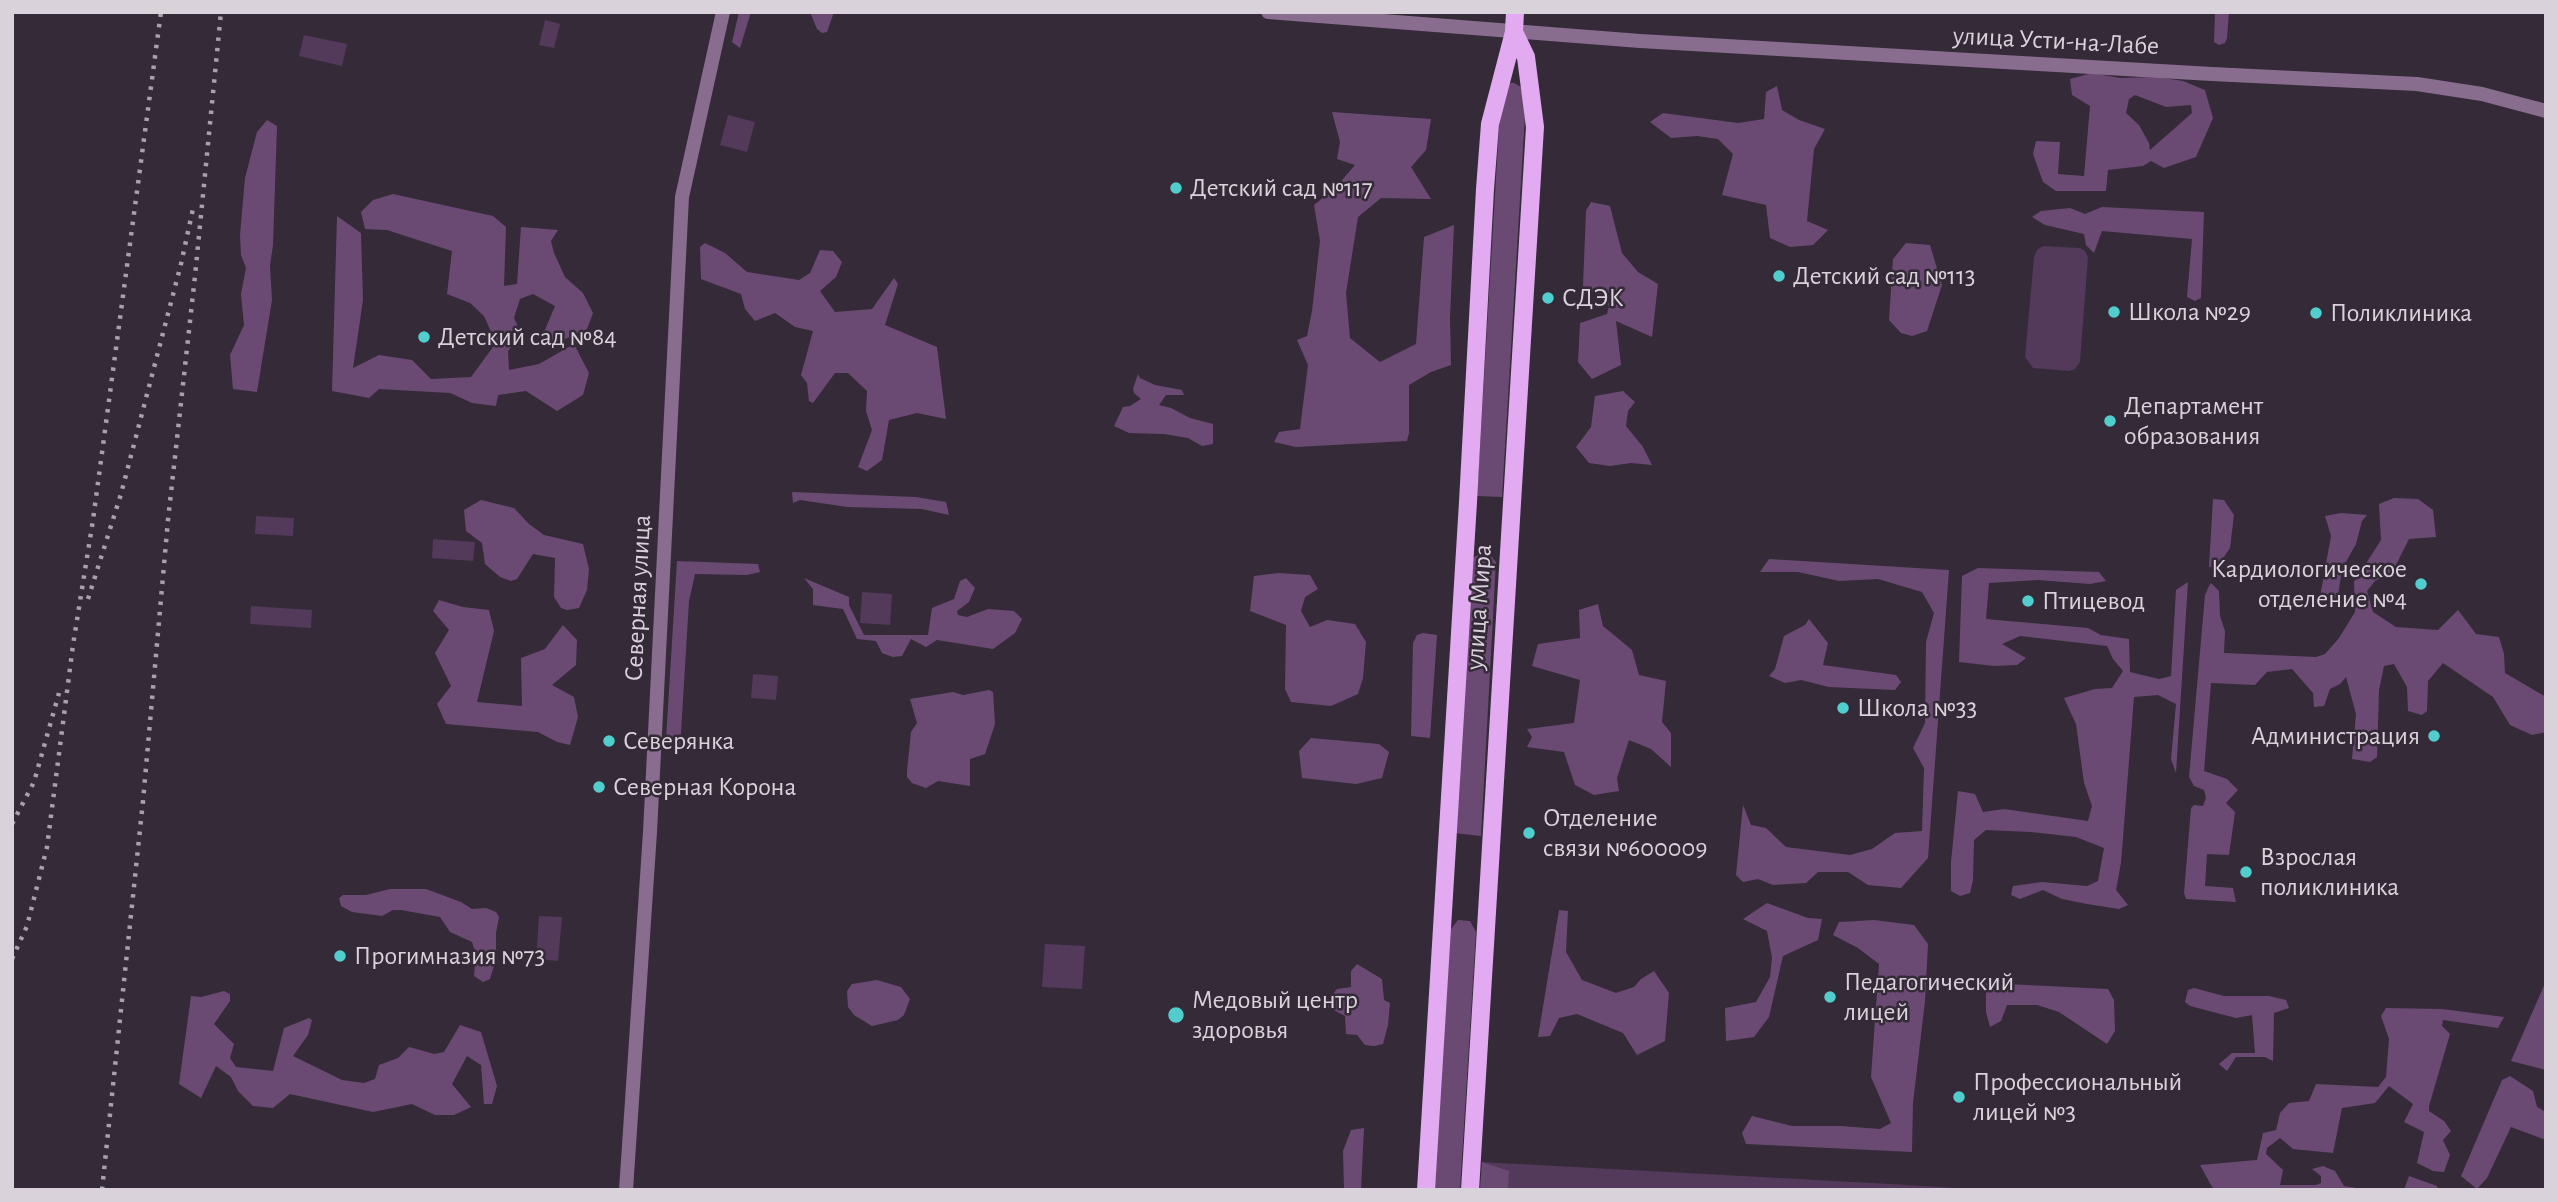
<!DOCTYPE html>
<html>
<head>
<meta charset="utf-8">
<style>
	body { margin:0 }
	#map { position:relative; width:2558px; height:1202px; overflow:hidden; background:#352a38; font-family:"Alegreya Sans",sans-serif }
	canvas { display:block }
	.frame { position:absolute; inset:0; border:14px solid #d9d2db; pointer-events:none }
</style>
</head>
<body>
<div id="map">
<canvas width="2558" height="1202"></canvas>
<div class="frame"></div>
</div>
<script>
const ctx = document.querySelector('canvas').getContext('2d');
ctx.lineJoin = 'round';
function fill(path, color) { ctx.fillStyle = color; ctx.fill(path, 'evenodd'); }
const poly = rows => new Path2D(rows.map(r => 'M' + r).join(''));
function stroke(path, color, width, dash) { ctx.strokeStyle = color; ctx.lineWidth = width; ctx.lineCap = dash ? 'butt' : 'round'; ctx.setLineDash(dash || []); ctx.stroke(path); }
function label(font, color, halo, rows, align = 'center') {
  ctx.font = font + ' "Alegreya Sans",sans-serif'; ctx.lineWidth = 5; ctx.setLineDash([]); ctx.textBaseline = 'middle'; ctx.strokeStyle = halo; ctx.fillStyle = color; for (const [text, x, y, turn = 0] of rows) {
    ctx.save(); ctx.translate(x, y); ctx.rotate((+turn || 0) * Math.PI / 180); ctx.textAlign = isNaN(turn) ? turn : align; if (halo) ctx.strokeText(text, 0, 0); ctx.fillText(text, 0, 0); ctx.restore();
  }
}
fill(poly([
	[545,20,560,24,554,48,539,45],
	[304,35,347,44,342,66,299,56],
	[728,115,755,122,747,152,720,145],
	[2043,246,2080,248,2085,251,2088,257,2080,362,2075,369,2069,371,2033,368,2025,357,2034,257,2037,250],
	[256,516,294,518,293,536,255,534],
	[433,539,475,542,473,561,432,558],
	[862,592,892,594,890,625,860,623],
	[251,606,312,610,311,628,250,624],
	[753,674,778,676,776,700,751,698],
	[539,916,562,917,558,961,536,959],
	[1045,944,1085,946,1082,989,1042,987],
	[1482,1162,1891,1184,1988,1190,1480,1190]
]), '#53395a');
fill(poly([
	[739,12,751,12,740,48,732,42],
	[810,12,834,12,827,32,822,33,817,29],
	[2215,12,2229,12,2227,38,2225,43,2219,45,2214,42],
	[2092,73,2120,78,2158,77,2183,81,2205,90,2213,118,2196,157,2164,168,2151,161,2143,166,2108,170,2106,191,2056,191,2043,182,2033,154,2036,141,2060,142,2058,174,2084,176,2090,106,2072,95,2070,79],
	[2135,95,2166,107,2191,105,2192,113,2150,150,2149,143,2139,125,2126,113,2129,99],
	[1507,83,1514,83,1521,87,1525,115,1502,497,1477,496,1500,111],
	[1777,86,1782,110,1799,120,1825,129,1814,149,1807,221,1828,230,1813,245,1790,247,1770,238,1766,205,1722,195,1733,154,1718,139,1697,136,1671,138,1650,122,1663,113,1738,123,1764,119,1766,92],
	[1332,112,1431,119,1426,150,1411,167,1431,199,1381,198,1358,217,1346,293,1350,338,1380,362,1416,344,1424,237,1454,225,1450,318,1451,365,1431,372,1409,385,1409,433,1407,441,1296,447,1274,442,1279,432,1300,429,1308,365,1297,340,1307,336,1312,311,1320,241,1314,205,1336,187,1355,165,1337,159,1340,142],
	[267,120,277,126,273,245,270,266,272,300,257,392,233,389,230,355,244,325,241,294,246,268,241,255,240,235,245,178,257,132],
	[393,194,493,216,506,227,504,286,517,284,521,227,558,230,551,241,554,253,565,277,583,293,593,313,587,329,550,346,539,344,555,306,533,294,520,299,514,318,522,335,508,351,509,370,539,364,574,344,589,373,583,395,557,411,526,391,498,395,496,406,472,403,450,393,379,389,369,398,332,391,337,216,361,233,363,300,353,368,379,355,412,360,431,379,471,377,496,343,484,316,470,303,447,294,452,251,387,230,365,229,361,212,373,200],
	[1591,202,1610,206,1622,253,1638,272,1658,284,1652,337,1616,321,1621,365,1592,379,1578,362,1580,323,1607,314,1609,306,1601,297,1583,286,1586,211],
	[2102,207,2204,212,2201,298,2195,301,2187,297,2192,239,2102,231,2094,253,2086,245,2084,234,2045,225,2032,217,2041,211,2070,208,2085,214],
	[705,243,725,253,747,272,799,280,810,273,820,250,833,251,842,262,836,277,820,291,835,312,872,309,894,278,898,284,885,325,937,347,946,419,917,413,889,420,882,460,867,471,858,467,872,430,866,411,867,391,848,373,835,373,813,403,809,401,807,383,801,375,813,331,795,327,775,313,755,321,745,309,741,294,701,279,700,247],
	[1906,243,1930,245,1942,285,1927,331,1912,336,1901,333,1889,320,1893,259],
	[1138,374,1140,378,1155,385,1182,390,1184,395,1166,395,1159,405,1171,408,1190,418,1213,424,1213,444,1202,446,1188,438,1164,434,1129,433,1114,426,1123,407,1130,406,1141,399,1134,393,1133,389],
	[1623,391,1635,402,1628,411,1626,426,1643,447,1652,465,1631,463,1610,466,1589,463,1576,447,1591,427,1595,396],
	[792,492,916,497,946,502,949,515,922,509,847,507,800,500,793,503],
	[2394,498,2418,499,2433,510,2436,537,2409,539,2393,571,2375,581,2367,591,2373,612,2396,627,2438,630,2458,610,2476,634,2499,637,2504,654,2505,673,2546,697,2546,732,2532,735,2510,725,2493,697,2443,663,2428,681,2427,711,2422,715,2408,711,2407,687,2394,664,2384,666,2379,690,2377,757,2370,762,2352,759,2356,714,2346,677,2340,684,2330,689,2324,706,2314,707,2313,693,2292,669,2267,672,2255,685,2211,683,2204,771,2227,779,2238,790,2226,803,2235,812,2229,855,2207,854,2205,886,2233,888,2236,902,2186,899,2184,893,2191,808,2194,805,2203,806,2206,798,2204,790,2194,786,2189,777,2205,595,2209,586,2211,583,2219,591,2220,616,2225,631,2224,653,2316,657,2325,654,2339,638,2355,612,2354,582,2381,540,2379,504],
	[2213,499,2224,500,2234,515,2230,548,2218,566,2209,567],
	[481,500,514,508,529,524,544,535,583,544,589,569,587,590,579,608,567,610,561,608,554,597,555,558,533,554,517,579,511,581,500,577,485,564,482,543,466,531,464,510],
	[2341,513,2367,515,2362,521,2356,544,2342,569,2338,596,2336,600,2326,601,2320,597,2331,536,2325,516],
	[1480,554,1490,555,1496,562,1481,836,1454,833,1472,558],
	[1769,559,1949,570,1928,858,1901,888,1868,885,1848,872,1818,872,1806,883,1773,885,1758,879,1743,882,1736,875,1743,805,1751,825,1766,828,1786,847,1850,855,1872,849,1895,833,1922,831,1924,768,1913,748,1925,723,1926,642,1934,613,1922,592,1878,579,1839,581,1798,572,1760,572],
	[677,561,758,564,760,572,747,575,695,574,689,601,680,749,666,739],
	[1978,568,2099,572,2106,581,2090,584,2038,580,1989,583,1986,619,2088,628,2101,635,2129,639,2130,672,2159,679,2171,676,2176,590,2188,582,2176,773,2171,759,2176,704,2158,695,2134,697,2121,863,2116,890,2128,905,2119,909,2087,904,2062,899,2043,890,2020,899,2011,895,2013,886,2042,882,2087,886,2098,881,2104,848,2076,837,2031,832,1986,830,1974,840,1973,880,1970,893,1960,896,1951,891,1951,862,1958,791,1975,794,1983,812,2004,809,2088,821,2092,806,2084,783,2076,724,2064,698,2095,689,2112,688,2123,671,2113,659,2107,646,2020,636,2002,644,2026,658,2017,665,1994,666,1959,662,1962,576],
	[1278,573,1310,575,1318,589,1305,597,1301,611,1310,627,1327,620,1355,624,1366,642,1363,678,1358,694,1331,706,1291,702,1285,689,1286,625,1250,611,1254,576],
	[804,578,849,597,849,605,864,635,928,635,932,608,954,599,960,581,966,578,975,588,969,602,957,611,958,615,967,617,988,609,1014,611,1022,619,1015,633,993,649,937,640,926,647,911,639,902,656,893,657,882,653,876,641,857,639,843,609,813,605,813,589],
	[439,600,463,607,489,610,494,631,477,702,522,706,521,658,545,649,563,625,577,640,576,665,552,685,574,697,578,717,570,745,557,742,538,732,446,724,437,704,451,686,435,653,449,630,433,611],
	[1598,604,1603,626,1632,650,1639,675,1666,681,1662,722,1671,733,1671,767,1651,749,1629,740,1617,778,1619,791,1594,795,1575,785,1564,752,1527,747,1532,737,1527,729,1574,723,1580,680,1532,666,1538,644,1580,638,1579,610],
	[1809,619,1828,643,1823,665,1896,675,1901,682,1895,690,1829,687,1801,680,1785,683,1769,676,1775,669,1784,636,1805,625],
	[1423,633,1437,635,1430,738,1411,736,1413,643,1417,635],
	[989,690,993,692,995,724,985,754,970,759,970,786,938,781,926,788,912,783,907,777,907,771,911,732,917,723,910,699,953,692,963,695],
	[1311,738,1379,744,1389,752,1382,778,1356,784,1302,778,1299,751],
	[390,889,426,889,461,902,472,909,486,908,496,912,499,917,496,933,496,959,490,979,483,982,474,976,476,954,472,942,450,932,440,917,401,910,393,910,382,916,352,912,341,906,339,898,343,895,366,895],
	[1767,903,1808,918,1822,919,1818,940,1783,956,1769,1017,1754,1037,1726,1041,1725,1008,1756,1002,1770,977,1772,958,1767,931,1743,919],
	[1559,910,1568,911,1566,952,1582,980,1616,993,1634,987,1641,979,1654,971,1669,993,1665,1041,1637,1055,1623,1033,1577,1014,1559,1018,1550,1036,1538,1037],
	[1458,920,1470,921,1476,932,1460,1190,1433,1190,1448,933],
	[1874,920,1914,925,1928,944,1925,1001,1913,1103,1912,1152,1746,1144,1742,1133,1752,1116,1792,1126,1841,1126,1880,1129,1891,1123,1871,1077,1879,964,1858,948,1833,935,1839,922],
	[1357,964,1382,979,1384,1000,1390,1003,1388,1025,1383,1044,1374,1046,1365,1045,1357,1035,1346,1034,1345,1016,1324,1005,1337,989,1351,987,1351,971],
	[877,980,901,987,910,999,904,1015,898,1020,872,1026,854,1015,848,1007,847,991,852,984],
	[2546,981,2546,1070,2511,1061],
	[1986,983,2108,989,2114,1000,2115,1031,2107,1044,2059,1012,2037,1005,2007,1005,2001,1021,1990,1027,1986,1012],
	[2194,988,2224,996,2269,996,2286,1000,2289,1008,2274,1013,2273,1061,2265,1057,2236,1057,2227,1071,2219,1064,2232,1053,2255,1053,2252,1015,2236,1018,2190,1006,2185,1002,2188,990],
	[224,991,230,994,230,1001,214,1024,234,1044,230,1058,236,1067,273,1071,284,1028,309,1018,312,1020,308,1035,293,1056,342,1080,364,1083,375,1079,379,1065,398,1058,409,1047,434,1054,444,1052,460,1025,481,1032,497,1086,492,1104,484,1104,481,1065,467,1056,452,1084,471,1107,454,1115,435,1115,412,1104,373,1112,290,1094,273,1108,253,1106,238,1091,231,1077,216,1066,201,1098,179,1084,191,996,201,997],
	[2386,1008,2442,1009,2504,1017,2498,1028,2443,1020,2442,1026,2450,1034,2429,1106,2429,1111,2444,1121,2451,1131,2443,1140,2450,1155,2444,1172,2433,1171,2417,1163,2424,1132,2404,1122,2413,1104,2389,1086,2375,1103,2342,1108,2333,1153,2293,1149,2280,1138,2267,1148,2266,1154,2283,1170,2280,1185,2316,1185,2321,1183,2321,1176,2312,1169,2323,1166,2335,1171,2344,1186,2369,1190,2217,1190,2212,1187,2200,1165,2257,1160,2263,1133,2276,1130,2280,1113,2289,1103,2309,1101,2316,1084,2378,1087,2386,1077,2389,1039,2381,1016],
	[2510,1076,2533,1091,2537,1107,2546,1112,2546,1140,2511,1127,2487,1178,2477,1189,2461,1176,2502,1080],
	[1364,1128,1361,1190,1344,1190,1343,1151,1351,1130],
	[1482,1162,1509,1171,1508,1190,1480,1190],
	[2409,1176,2437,1186,2438,1190,2404,1190]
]), '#6a4a73');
stroke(poly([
	[1268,12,1640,41,2212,74,2417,84,2482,94,2546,111],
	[626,1190,650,832,682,197,723,12]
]), '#886d8f', 14);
stroke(poly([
	[1426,1190,1468,502,1485,189,1490,124,1514,32,1515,12],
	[1470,1190,1535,127,1526,57,1514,32]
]), '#e2aaf1', 18);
stroke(poly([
	[88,599,121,494,181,264,194,204],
	[12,824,34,782,59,693],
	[12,959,27,926,47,847,73,645,93,520,161,12],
	[102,1190,143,801,168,520,195,276,221,12]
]), '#a8a0ab', 4.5, [3.5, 7]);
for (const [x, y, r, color] of [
	[1176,188,7,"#52cdcd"],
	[1779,276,7,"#52cdcd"],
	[1548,298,7,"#52cdcd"],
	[2114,312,7,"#52cdcd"],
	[2316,313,7,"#52cdcd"],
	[424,337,7,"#52cdcd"],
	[2110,421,7,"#52cdcd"],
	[2421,584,7,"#52cdcd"],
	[2028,601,7,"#52cdcd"],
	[1843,708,7,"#52cdcd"],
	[2434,736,7,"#52cdcd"],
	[609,741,7,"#52cdcd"],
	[599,787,7,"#52cdcd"],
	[1529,833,7,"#52cdcd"],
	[2246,872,7,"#52cdcd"],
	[340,956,7,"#52cdcd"],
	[1830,997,7,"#52cdcd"],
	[1176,1015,9,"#52cdcd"],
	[1959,1097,7,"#52cdcd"]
]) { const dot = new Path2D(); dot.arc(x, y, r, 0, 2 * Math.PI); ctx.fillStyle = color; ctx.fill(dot); stroke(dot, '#352a38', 2.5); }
label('26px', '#d9d2db', '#352a38', [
	["улица Усти-на-Лабе",2056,41,3],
	["Северная улица",638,598,-87],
	["улица Мира",1479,607,-86]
]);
label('26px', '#d9d2db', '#352a38', [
	["Детский сад №117",1190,188],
	["Детский сад №113",1793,276],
	["СДЭК",1562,298],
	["Школа №29",2128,312],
	["Поликлиника",2330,313],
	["Детский сад №84",438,337],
	["Департамент",2124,406],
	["образования",2124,436],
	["Кардиологическое",2407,569,"right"],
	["отделение №4",2407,599,"right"],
	["Птицевод",2042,601],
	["Школа №33",1857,708],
	["Администрация",2420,736,"right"],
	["Северянка",623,741],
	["Северная Корона",613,787],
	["Отделение",1543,818],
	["связи №600009",1543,848],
	["Взрослая",2260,857],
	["поликлиника",2260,887],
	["Прогимназия №73",354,956],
	["Педагогический",1844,982],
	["лицей",1844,1012],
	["Медовый центр",1192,1000],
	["здоровья",1192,1030],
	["Профессиональный",1973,1082],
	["лицей №3",1973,1112]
], 'left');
</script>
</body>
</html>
